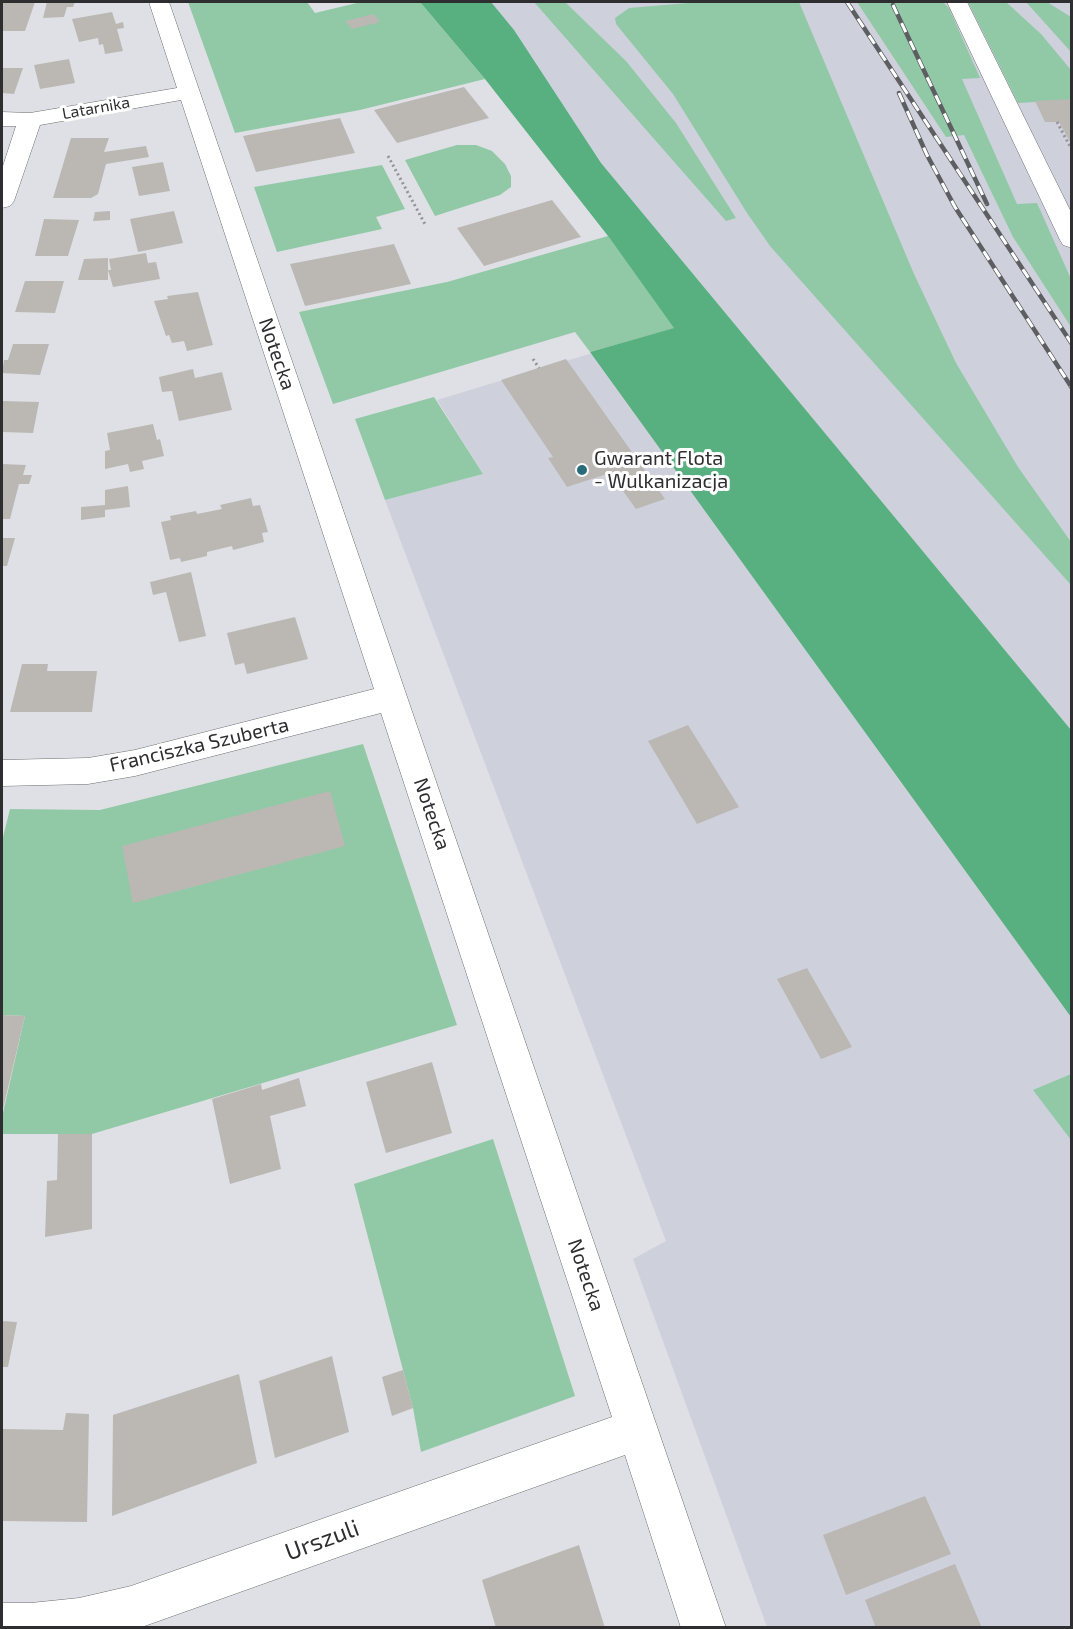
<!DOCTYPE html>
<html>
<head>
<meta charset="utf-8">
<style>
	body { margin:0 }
	#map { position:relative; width:1073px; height:1629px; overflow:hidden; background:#dfe0e5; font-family:"Exo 2",sans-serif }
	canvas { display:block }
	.frame { position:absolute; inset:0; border:3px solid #2e2e30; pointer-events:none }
</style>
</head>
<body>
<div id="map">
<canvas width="1073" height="1629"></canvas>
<div class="frame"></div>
</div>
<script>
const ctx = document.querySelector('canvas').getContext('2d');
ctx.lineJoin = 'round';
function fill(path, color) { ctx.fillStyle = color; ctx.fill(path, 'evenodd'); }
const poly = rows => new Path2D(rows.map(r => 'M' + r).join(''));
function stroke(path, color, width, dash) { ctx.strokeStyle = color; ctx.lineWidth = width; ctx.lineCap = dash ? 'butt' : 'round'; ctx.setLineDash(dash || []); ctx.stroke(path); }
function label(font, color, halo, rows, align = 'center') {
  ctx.font = font + ' "Exo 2",sans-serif'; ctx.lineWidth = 6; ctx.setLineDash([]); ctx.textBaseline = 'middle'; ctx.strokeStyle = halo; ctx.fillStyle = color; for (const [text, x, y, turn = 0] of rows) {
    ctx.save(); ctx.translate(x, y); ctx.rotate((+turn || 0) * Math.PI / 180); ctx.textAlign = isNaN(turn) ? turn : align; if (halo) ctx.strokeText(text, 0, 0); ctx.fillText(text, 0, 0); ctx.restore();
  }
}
fill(poly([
	[467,2,1071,2,1071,1627,767,1627,633,1259,666,1241,385,500,483,474,437,400,675,328]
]), '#ced1dc');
fill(poly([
	[188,2,307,2,315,13,361,2,420,2,485,79,360,110,235,133],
	[534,2,565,2,626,61,676,123,736,218,726,221],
	[700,2,799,2,914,274,956,363,1018,467,1071,542,1071,585,770,246,747,213,673,94,616,24,615,18,629,8],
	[857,2,943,2,949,8,980,78,962,79,1017,204,1037,203,1071,279,1071,327,1013,237,964,135,946,137],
	[968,2,1006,2,1041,34,1071,70,1071,100,1018,103],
	[1026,2,1047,2,1071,17,1071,52],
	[457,145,476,145,492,151,505,164,511,176,511,187,500,195,435,216,405,160],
	[382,165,405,209,376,217,382,229,277,252,254,187],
	[608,236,675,328,590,352,575,332,333,404,299,312,447,282],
	[434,397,483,474,385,500,355,419],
	[363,744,457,1025,92,1134,2,1134,2,1117,25,1016,2,1015,2,841,10,809,100,810],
	[1071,1074,1071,1140,1033,1090],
	[493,1139,575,1396,421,1452,413,1408,354,1184]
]), '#91c9a7');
fill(poly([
	[420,2,491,2,514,30,601,163,1071,730,1071,1017,590,352,674,328,608,236,485,79]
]), '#58b080');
fill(poly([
	[35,2,25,31,2,31,2,3],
	[47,2,75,2,73,7,67,7,64,17,43,18],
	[112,12,116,24,123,22,124,28,117,29,123,51,105,54,103,44,99,45,98,38,79,42,72,19],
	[374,14,380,22,352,29,345,21],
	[69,59,75,83,40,89,34,65],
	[2,68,23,68,14,94,2,93],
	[464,87,489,118,397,143,374,110],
	[1072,99,1072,145,1059,122,1045,122,1035,101],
	[340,118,355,153,256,172,243,136],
	[71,138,109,138,104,152,146,146,149,157,106,164,98,194,91,198,53,198],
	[163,162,170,191,139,196,132,167],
	[552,200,581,237,484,266,457,228],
	[110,211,110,220,93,221,95,212],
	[174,211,183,243,138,252,130,219],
	[44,219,79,220,68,256,35,256],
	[394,244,411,284,305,306,290,264],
	[146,253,148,263,156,262,160,279,113,287,108,270,111,270,109,259],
	[108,258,108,280,78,280,84,259],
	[25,281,64,281,55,313,15,312],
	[198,292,213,345,187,351,184,341,172,343,169,335,166,336,154,301,168,299,167,296],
	[13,344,49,344,40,375,2,373,4,360,8,360],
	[566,359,593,397,665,499,636,509,610,473,567,487,548,458,553,457,501,380],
	[193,369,195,378,222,372,232,410,179,421,172,391,162,392,159,377],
	[2,401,39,402,33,433,2,432],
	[153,424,157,440,160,439,164,456,142,461,144,469,130,472,128,464,105,469,105,451,110,450,107,433],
	[2,464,26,465,23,475,32,475,29,484,19,484,10,519,2,519],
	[128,486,130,507,105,510,105,517,81,520,81,507,105,505,105,490],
	[251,498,253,506,260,505,268,532,262,533,264,542,233,550,232,546,207,552,207,556,181,562,180,558,170,560,161,522,171,520,170,516,196,511,197,514,222,509,220,505],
	[2,538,15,538,7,566,2,566],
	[191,572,206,636,179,642,166,592,153,595,150,582],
	[295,617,308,659,247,674,244,663,235,665,227,633],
	[22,664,48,664,47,671,97,671,92,712,10,712],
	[688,725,739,807,697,824,648,741],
	[330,791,345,846,133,903,122,846],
	[807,968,852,1047,821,1059,777,979],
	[2,1015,25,1016,2,1113],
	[432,1062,452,1133,386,1153,366,1082],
	[299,1078,306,1106,270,1116,281,1169,230,1184,212,1099,261,1084,262,1090],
	[58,1134,92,1134,92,1229,45,1237,47,1181,57,1180],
	[2,1321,17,1322,8,1367,2,1367],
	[332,1356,349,1432,275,1458,259,1381],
	[403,1370,413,1408,392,1416,382,1377],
	[239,1374,257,1463,112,1516,113,1415],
	[66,1413,89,1414,87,1522,2,1521,2,1429,63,1430],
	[925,1496,951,1554,846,1595,823,1535],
	[579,1545,605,1628,496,1628,482,1580],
	[955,1564,982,1628,876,1628,865,1600]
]), '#bbb8b4');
const minor = poly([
	[149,2,169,2,726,1628,681,1628,625,1455,139,1628,2,1628,2,1603,31,1603,79,1598,131,1586,612,1417,381,713,135,776,88,784,2,786,2,760,88,758,135,750,374,689,181,100,40,125,14,201,10,206,2,208,2,169,16,126,2,126,2,112,30,113,177,88,149,2],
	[947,2,967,2,1072,214,1072,248,1063,245,1060,240,947,2]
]);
stroke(minor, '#6d6d71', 1);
stroke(poly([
	[1057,122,1072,150],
	[388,156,426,226],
	[533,359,539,368]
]), '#939497', 3, [2, 3]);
fill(minor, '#fff');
const rail = poly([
	[847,2,1072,344],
	[893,5,987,204],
	[899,93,927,155,955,207,1072,388]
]);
stroke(rail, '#5d5e61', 4.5);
stroke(rail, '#fff', 3, [10]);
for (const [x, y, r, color] of [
	[582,470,6,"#286c7c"]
]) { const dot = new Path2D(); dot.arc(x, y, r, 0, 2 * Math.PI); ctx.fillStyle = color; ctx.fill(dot); stroke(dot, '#fff', 2); }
label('16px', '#2e2e30', '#fff', [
	["Latarnika",96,108,-10]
]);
label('20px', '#2e2e30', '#fff', [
	["Notecka",277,354,71],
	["Franciszka Szuberta",199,745,-13],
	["Notecka",432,814,71],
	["Notecka",586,1275,71]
]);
label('20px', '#2e2e30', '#fff', [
	["Gwarant Flota",594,458],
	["- Wulkanizacja",594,481]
], 'left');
label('24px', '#2e2e30', '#fff', [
	["Urszuli",322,1540,-20]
]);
</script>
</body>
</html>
